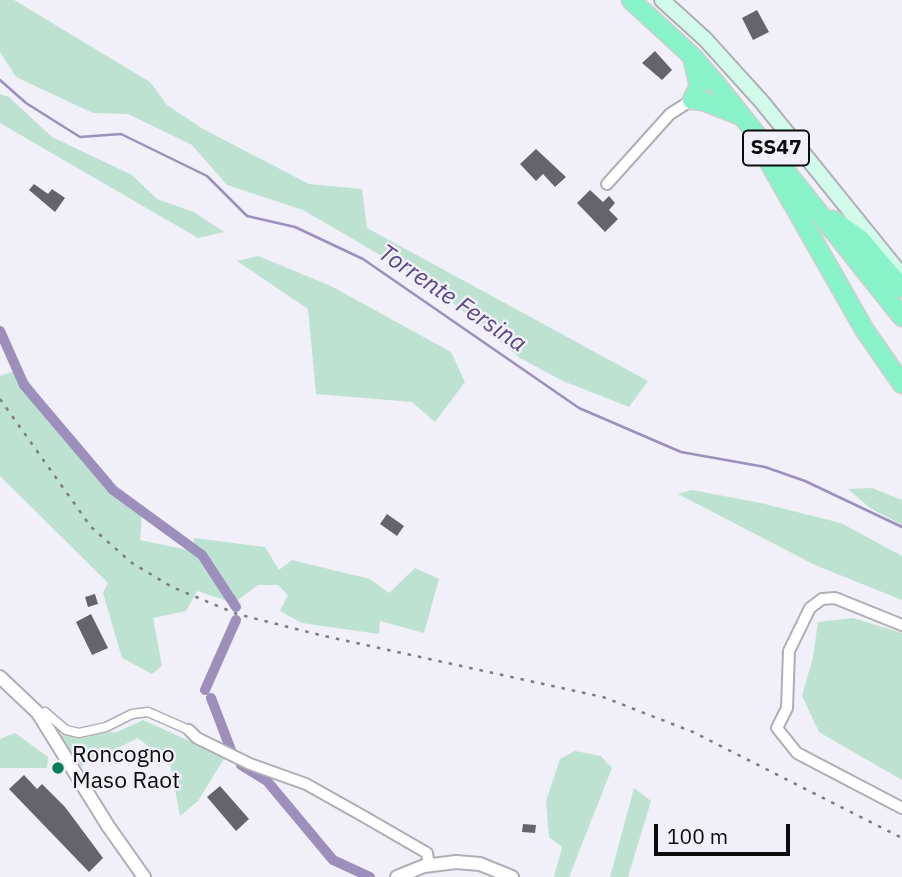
<!DOCTYPE html>
<html>
<head>
<meta charset="utf-8">
<style>
	body { margin:0 }
	#map { position:relative; width:902px; height:877px; overflow:hidden; background:#f1eff7; font-family:"IBM Plex Sans",sans-serif }
	canvas { display:block }
	.scale { position:absolute; left:654px; top:824px; width:136px; height:32px; box-sizing:border-box; border:4px solid #0c0b0e; border-top:0; padding-left:9px; font-size:21px; line-height:24px; white-space:nowrap; color:#0c0b0e; -webkit-text-stroke:5px #f1eff7; paint-order:stroke }
</style>
</head>
<body>
<div id="map">
<canvas width="902" height="877"></canvas>
<div class="scale">100 m</div>
</div>
<script>
const ctx = document.querySelector('canvas').getContext('2d');
ctx.lineJoin = 'round';
function fill(path, color) { ctx.fillStyle = color; ctx.fill(path, 'evenodd'); }
const poly = rows => new Path2D(rows.map(r => 'M' + r).join(''));
function stroke(path, color, width, dash) { ctx.strokeStyle = color; ctx.lineWidth = width; ctx.lineCap = dash ? 'butt' : 'round'; ctx.setLineDash(dash || []); ctx.stroke(path); }
function label(font, color, halo, rows, align = 'center') {
  ctx.font = font + ' "IBM Plex Sans",sans-serif'; ctx.lineWidth = 5; ctx.setLineDash([]); ctx.textBaseline = 'middle'; ctx.strokeStyle = halo; ctx.fillStyle = color; for (const [text, x, y, turn = 0] of rows) {
    ctx.save(); ctx.translate(x, y); ctx.rotate((+turn || 0) * Math.PI / 180); ctx.textAlign = isNaN(turn) ? turn : align; if (halo) ctx.strokeText(text, 0, 0); ctx.fillText(text, 0, 0); ctx.restore();
  }
}
fill(poly([
	[0,0,14,0,150,82,167,105,203,129,309,184,362,189,367,228,648,381,629,407,563,381,520,358,430,284,303,210,227,185,192,145,128,114,93,113,16,77,0,52],
	[0,94,9,97,52,137,132,175,157,199,194,212,224,232,198,238,0,123],
	[258,256,331,286,451,352,465,382,435,422,412,402,316,394,308,309,237,261],
	[20,369,106,487,142,516,140,540,193,551,194,538,265,547,279,570,292,560,370,579,389,593,415,568,439,579,424,633,380,621,379,634,302,623,280,611,288,595,278,585,258,585,234,603,197,591,186,611,153,618,162,666,152,674,122,658,103,593,108,583,0,476,0,376],
	[872,488,902,500,902,525,870,508,848,489],
	[692,490,761,503,841,523,902,556,902,600,815,565,678,494],
	[853,618,902,633,902,780,819,732,802,696,813,657,818,622],
	[143,720,225,757,198,801,180,816,170,763,138,738,81,766,59,735,117,732],
	[15,733,48,757,47,768,0,768,0,739],
	[575,751,601,756,612,768,569,877,554,877,562,847,549,837,546,801,560,759],
	[634,788,651,801,628,877,610,877]
]), '#bee2d1');
stroke(poly([
	[0,80,26,103,80,137,121,134,207,176,247,216,295,227,363,259,579,408,681,452,765,467,805,481,902,527]
]), '#9c8fbc', 2.5);
stroke(poly([
	[0,331,24,385,113,490,202,555,236,607],
	[205,690,236,620],
	[211,698,231,750],
	[241,765,267,781,333,860,370,877]
]), '#9c8fbc', 10);
fill(poly([
	[757,10,769,32,753,40,742,18],
	[655,51,672,70,662,80,642,63],
	[536,149,566,177,555,187,543,174,536,181,520,164],
	[34,184,48,194,52,189,65,198,55,212,29,190],
	[590,190,603,202,609,196,615,203,609,210,618,219,605,232,577,203],
	[387,514,404,526,397,536,380,524],
	[95,594,98,604,88,607,85,597],
	[91,614,108,648,92,655,76,622],
	[24,775,37,789,42,784,65,807,103,858,89,872,9,789],
	[220,786,249,819,236,831,207,797],
	[523,824,536,825,535,833,522,832]
]), '#66646b');
const pedestrian = poly([
	[45,712,66,730,79,733,106,727,132,714,148,712,189,730]
]);
const minor = poly([
	[607,184,670,114,692,100],
	[902,625,835,598,822,599,810,608,789,651,787,708,777,728,797,753,902,808],
	[189,730,197,738,250,764,306,784,363,816,427,853,429,865]
]);
const tertiary = poly([
	[0,677,38,713,108,826,144,877],
	[397,877,424,866,456,862,480,864,512,877]
]);
const secondary = poly([
	[662,0,705,39,762,102,900,273]
]);
const trunk = poly([
	[631,0,692,56,718,86,902,317],
	[693,60,699,86,692,100,703,101,741,116],
	[770,164,864,329,902,384],
	[833,220,860,239,902,288]
]);
stroke(pedestrian, '#afaeb5', 11);
stroke(minor, '#afaeb5', 14);
stroke(tertiary, '#afaeb5', 16);
stroke(secondary, '#afaeb5', 18);
stroke(trunk, '#cececf', 21);
stroke(pedestrian, '#fff', 8);
stroke(minor, '#fff', 10);
stroke(tertiary, '#fff', 12);
stroke(secondary, '#d2faeb', 14);
stroke(trunk, '#88f2c8', 18);
stroke(poly([
	[0,399,91,527,132,563,172,587,237,614,324,636,603,697,693,732,902,838]
]), '#7d7b81', 2.5, [3.5, 7]);
for (const [x, y, r, color] of [
	[58,768,7,"#0a7d59"]
]) { const dot = new Path2D(); dot.arc(x, y, r, 0, 2 * Math.PI); ctx.fillStyle = color; ctx.fill(dot); stroke(dot, '#f1eff7', 2.5); }
for (const [x, y, w] of [
	[776,148,66]
]) { const box = new Path2D(); box.roundRect(x - w / 2, y - 17.5, w, 35, 5); ctx.fillStyle = '#f1eff7'; ctx.fill(box); stroke(box, '#0c0b0e', 2); }
label('bold 21px', '#0c0b0e', null, [
	["SS47",776,148]
]);
label('23px', '#0c0b0e', '#f1eff7', [
	["Roncogno",72,755],
	["Maso Raot",72,781]
], 'left');
label('italic 24px', '#5b4884', '#f1eff7', [
	["Torrente Fersina",452,299,34]
]);
</script>
</body>
</html>
